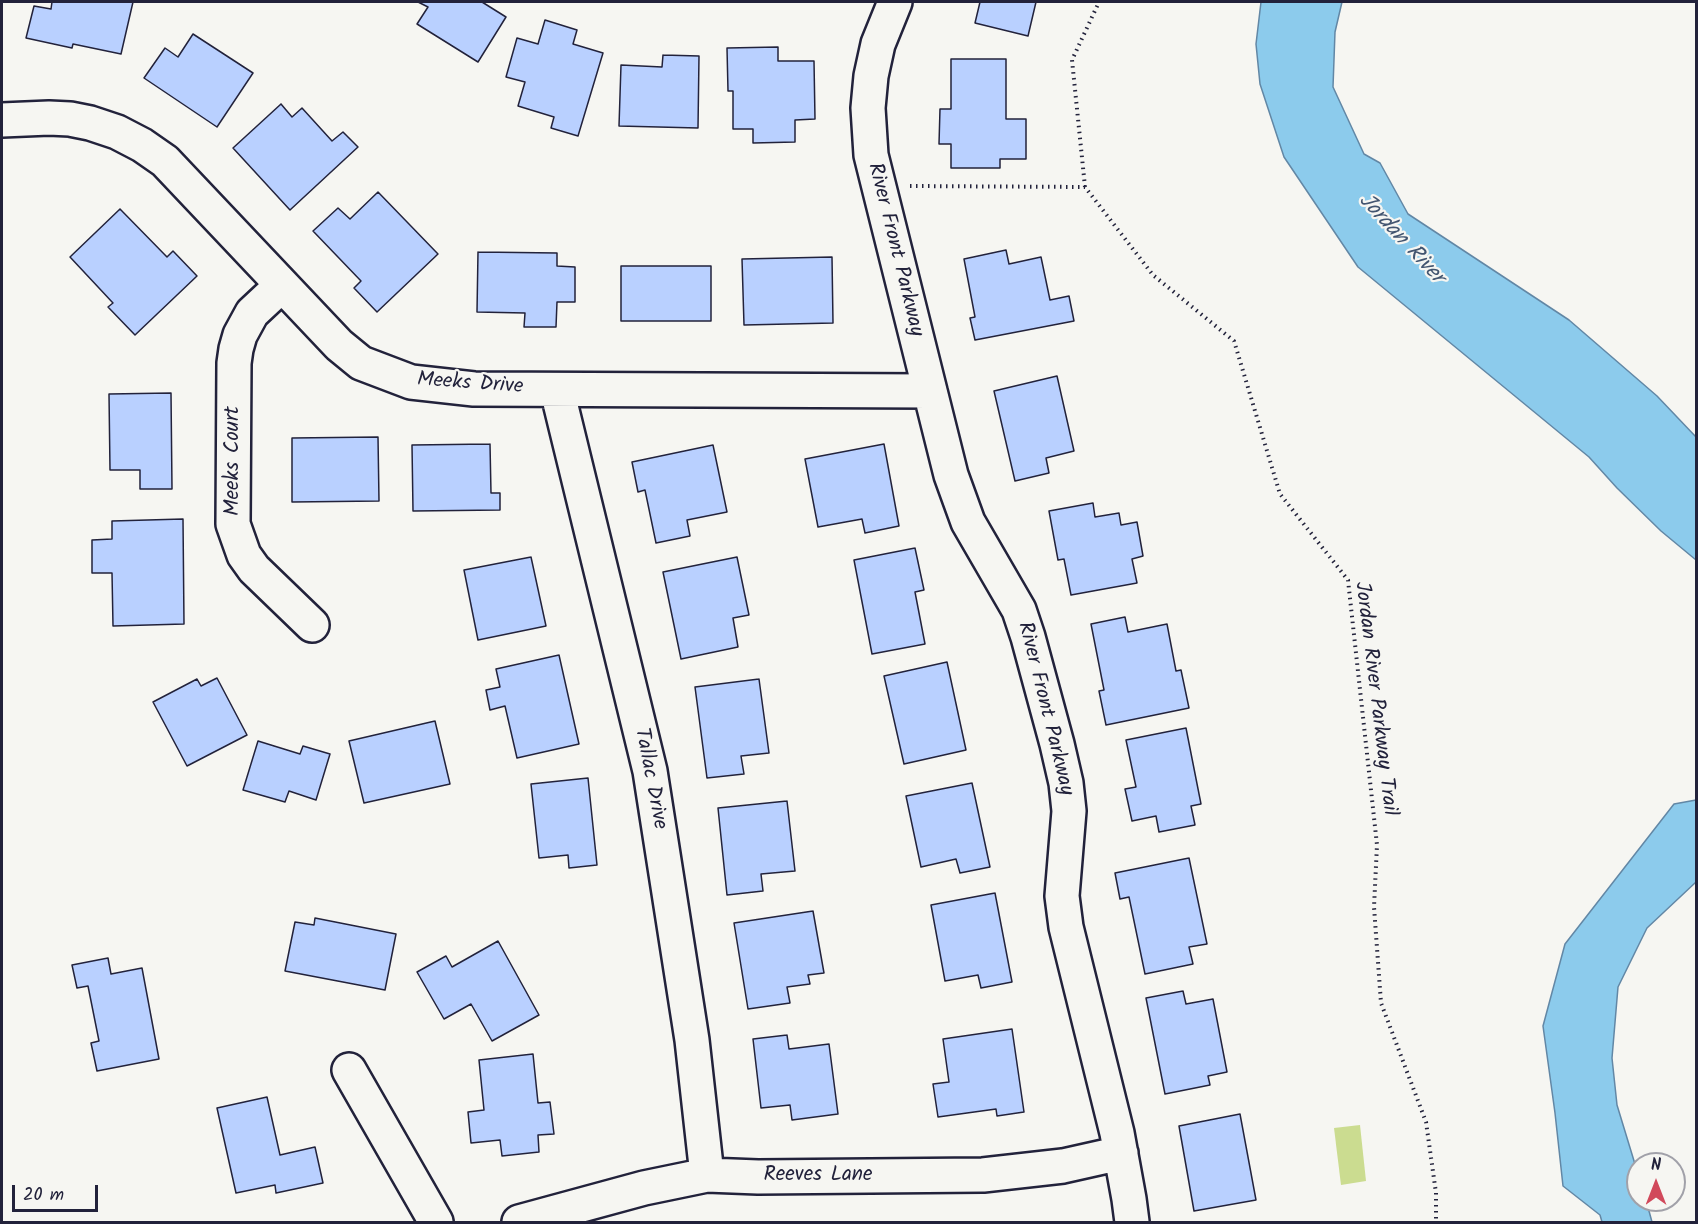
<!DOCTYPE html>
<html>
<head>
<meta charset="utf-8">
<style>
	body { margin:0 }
	#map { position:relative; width:1698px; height:1224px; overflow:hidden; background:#f6f6f2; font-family:Kalam,sans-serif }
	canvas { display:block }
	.frame { position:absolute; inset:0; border:3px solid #22223b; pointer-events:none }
	.north { position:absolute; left:1626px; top:1152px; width:60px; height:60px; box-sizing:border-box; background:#f6f6f2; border:2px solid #a1a1a9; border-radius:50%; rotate:0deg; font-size:16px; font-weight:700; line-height:24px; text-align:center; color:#22223b }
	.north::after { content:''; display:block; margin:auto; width:21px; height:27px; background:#d1495b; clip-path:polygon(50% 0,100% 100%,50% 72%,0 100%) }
	.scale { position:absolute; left:12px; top:1185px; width:86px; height:27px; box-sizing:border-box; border:3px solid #22223b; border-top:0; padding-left:8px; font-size:18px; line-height:21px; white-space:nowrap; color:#22223b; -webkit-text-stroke:4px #f6f6f2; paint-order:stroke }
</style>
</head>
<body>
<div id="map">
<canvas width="1698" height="1224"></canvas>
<div class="frame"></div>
<div class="north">N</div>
<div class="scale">20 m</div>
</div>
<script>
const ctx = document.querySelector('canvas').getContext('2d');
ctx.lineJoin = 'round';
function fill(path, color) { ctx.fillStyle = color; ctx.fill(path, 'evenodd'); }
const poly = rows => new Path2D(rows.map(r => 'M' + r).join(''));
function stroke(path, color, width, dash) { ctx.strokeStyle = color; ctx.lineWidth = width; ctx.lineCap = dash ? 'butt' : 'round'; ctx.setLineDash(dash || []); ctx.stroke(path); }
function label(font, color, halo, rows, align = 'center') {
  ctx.font = font + ' Kalam,sans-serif'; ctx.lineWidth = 4.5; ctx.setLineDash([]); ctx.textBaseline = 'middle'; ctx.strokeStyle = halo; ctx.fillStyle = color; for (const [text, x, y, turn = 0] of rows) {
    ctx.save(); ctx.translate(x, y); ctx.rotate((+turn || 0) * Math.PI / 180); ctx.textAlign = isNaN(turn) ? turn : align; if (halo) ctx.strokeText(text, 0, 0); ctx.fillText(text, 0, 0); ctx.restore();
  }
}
fill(poly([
	[1360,1125,1366,1181,1341,1185,1334,1128]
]), '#cbdc90');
const water = poly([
	[1261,2,1342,2,1335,32,1333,87,1364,154,1380,163,1408,214,1569,320,1657,396,1696,437,1696,560,1661,531,1617,488,1589,457,1358,267,1284,157,1260,84,1256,44,1261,2],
	[1696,800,1696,882,1647,928,1618,987,1612,1058,1617,1105,1638,1174,1638,1200,1646,1200,1652,1222,1602,1222,1600,1215,1563,1186,1555,1113,1543,1026,1565,944,1674,804,1696,800]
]);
fill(water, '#8ccbec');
stroke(water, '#6287a5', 1.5);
const building = poly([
	[52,2,133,2,121,54,73,44,72,48,26,38,34,6,51,9,52,2],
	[418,2,482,2,506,17,478,62,417,24,428,7,418,2],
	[980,2,1036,2,1028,36,975,23,980,2],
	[545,20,577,30,573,44,603,53,578,136,551,128,554,117,518,106,525,82,506,77,517,38,538,44,545,20],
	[193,34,253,73,217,127,144,78,165,48,178,57,193,34],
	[778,47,778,61,814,61,815,119,795,120,795,142,753,143,753,129,733,129,733,91,728,91,727,48,778,47],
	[663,55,699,56,698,128,619,126,621,65,662,67,663,55],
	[951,59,1006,59,1006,119,1026,119,1026,159,1000,159,1000,168,951,168,951,144,939,144,940,109,951,109,951,59],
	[281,104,292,117,302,108,332,141,343,132,358,147,290,210,233,148,281,104],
	[378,192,438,254,377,312,354,288,361,281,313,231,338,208,350,219,378,192],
	[120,209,167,257,173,251,197,276,135,335,108,307,113,303,70,257,120,209],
	[1006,250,1009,264,1041,257,1050,300,1069,296,1074,321,975,340,970,318,975,317,964,259,1006,250],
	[478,252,557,253,557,266,575,267,575,302,557,302,556,327,524,327,525,313,477,312,478,252],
	[832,257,833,323,744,325,742,259,832,257],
	[621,266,711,266,711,321,621,321,621,266],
	[1057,376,1074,451,1046,458,1049,473,1015,481,994,391,1057,376],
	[171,393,172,489,140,489,140,470,110,470,109,394,171,393],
	[378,437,379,501,292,502,292,438,378,437],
	[490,444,491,493,500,493,500,510,413,511,412,445,490,444],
	[884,444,899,526,865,533,862,519,818,527,805,459,884,444],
	[713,445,727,512,687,520,690,536,656,543,645,490,638,492,632,462,713,445],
	[1093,503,1095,517,1119,513,1121,525,1137,522,1143,556,1132,559,1137,583,1071,595,1064,559,1058,560,1049,511,1093,503],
	[183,519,184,624,113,626,112,573,92,573,92,540,112,539,112,521,183,519],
	[915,548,924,590,915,592,925,644,872,654,854,560,915,548],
	[531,557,546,626,478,640,464,570,531,557],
	[737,557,749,615,733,618,738,647,681,659,663,572,737,557],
	[1125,617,1128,632,1167,624,1176,671,1181,670,1189,708,1106,725,1099,691,1104,690,1091,624,1125,617],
	[559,655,579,744,517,758,505,706,490,710,486,690,500,687,496,669,559,655],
	[947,662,966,750,904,764,884,676,947,662],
	[217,678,247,735,187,766,153,702,197,679,201,686,217,678],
	[759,679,769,753,741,756,744,774,707,778,695,687,759,679],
	[435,721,450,784,364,803,349,741,435,721],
	[1186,728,1201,804,1191,806,1195,825,1159,832,1156,816,1132,821,1125,789,1136,787,1126,740,1186,728],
	[258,741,300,754,303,746,330,754,316,800,289,791,285,802,243,790,258,741],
	[588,778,597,865,569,868,568,855,539,858,531,784,588,778],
	[972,783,990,867,960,873,956,859,921,867,906,796,972,783],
	[787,801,795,871,761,874,763,891,727,895,718,808,787,801],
	[1189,858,1207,944,1189,947,1193,964,1145,974,1129,897,1120,899,1115,873,1189,858],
	[995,893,1012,982,981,988,978,975,945,981,931,905,995,893],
	[813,911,824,973,808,975,810,984,787,987,790,1003,748,1009,734,923,813,911],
	[315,918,396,934,385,990,285,971,295,922,314,925,315,918],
	[498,941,539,1015,492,1041,471,1004,444,1019,417,972,446,956,452,967,498,941],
	[108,958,111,974,142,968,159,1059,97,1071,91,1043,99,1041,88,986,77,988,72,965,108,958],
	[1183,991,1186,1004,1213,999,1227,1072,1208,1076,1210,1085,1165,1094,1146,998,1183,991],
	[1012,1029,1024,1112,997,1116,996,1109,938,1117,933,1084,949,1082,943,1039,1012,1029],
	[787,1035,789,1049,829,1044,838,1114,792,1120,790,1105,761,1108,753,1039,787,1035],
	[533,1054,538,1103,550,1102,554,1134,538,1135,539,1152,502,1156,500,1140,471,1143,468,1112,484,1110,479,1060,533,1054],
	[267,1097,280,1155,315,1147,323,1183,276,1193,275,1185,236,1193,217,1108,267,1097],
	[1240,1114,1256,1200,1194,1211,1179,1126,1240,1114]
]);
fill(building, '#b9d0ff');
stroke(building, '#22223b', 1.5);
const minor = poly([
	[895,2,878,44,871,76,868,108,871,155,951,475,968,522,1019,610,1028,637,1057,744,1066,783,1069,811,1062,896,1066,927,1117,1133,1129,1199,1132,1222],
	[2,120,49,118,70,119,90,123,117,132,142,145,165,161,339,345,361,363,411,382,474,389,930,391],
	[282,285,252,313,240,335,236,349,234,363,233,524,244,555,254,569,312,625],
	[557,390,650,771,692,1040,707,1175],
	[349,1070,436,1222],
	[519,1222,644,1188,707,1175,758,1177,983,1175,1063,1166,1121,1153]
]);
stroke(minor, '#22223b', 38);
stroke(poly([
	[910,186,1085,187,1153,275,1234,341,1280,494,1348,580,1377,845,1374,907,1381,1003,1426,1122,1436,1193,1436,1222],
	[1085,187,1072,60,1099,2]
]), '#22223b', 4, [1.5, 4.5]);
stroke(minor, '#f6f6f2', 33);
label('21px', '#22223b', '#f6f6f2', [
	["River Front Parkway",894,250,76],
	["Meeks Drive",470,385,4],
	["Meeks Court",234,461,-90],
	["Jordan River Parkway Trail",1374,699,83],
	["River Front Parkway",1044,709,76],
	["Tallac Drive",649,779,79],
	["Reeves Lane",818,1176]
]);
label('italic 22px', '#425570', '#f6f6f2', [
	["Jordan River",1400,240,47]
]);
</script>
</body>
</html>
